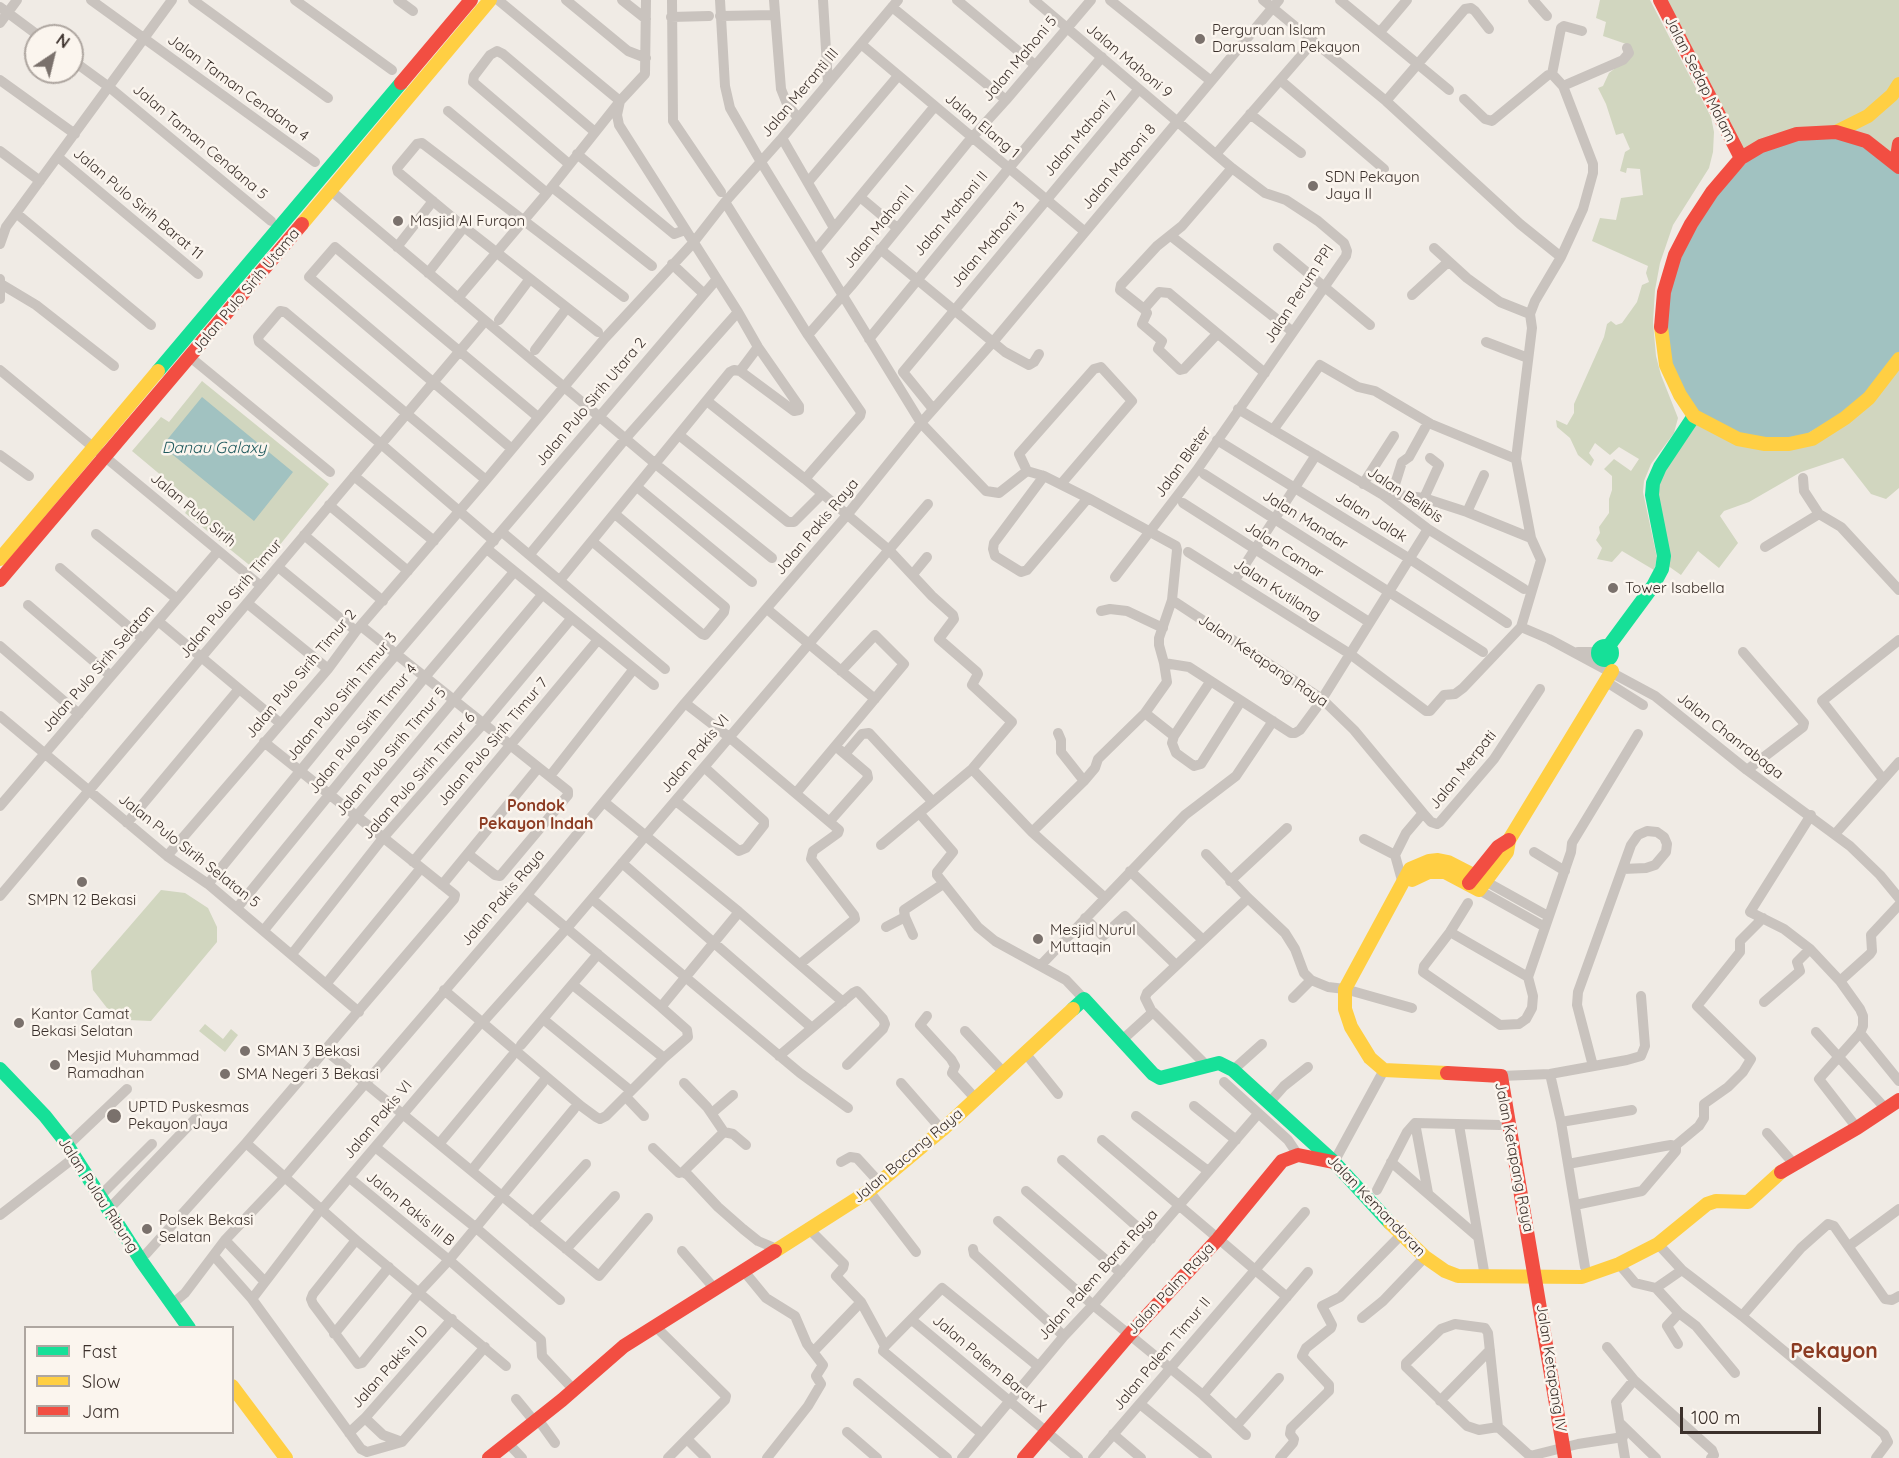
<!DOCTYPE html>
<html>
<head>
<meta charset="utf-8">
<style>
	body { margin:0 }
	#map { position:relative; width:1899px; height:1458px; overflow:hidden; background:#f0ebe5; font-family:Quicksand,sans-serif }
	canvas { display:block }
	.legend { position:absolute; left:24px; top:1326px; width:210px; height:108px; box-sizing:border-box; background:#fbf5ee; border:2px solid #aea6a0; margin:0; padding:8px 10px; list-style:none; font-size:18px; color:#3b302b }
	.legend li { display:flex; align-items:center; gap:12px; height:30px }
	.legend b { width:30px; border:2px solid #aea6a0 }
	.north { position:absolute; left:24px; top:24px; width:60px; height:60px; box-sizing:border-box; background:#fbf5ee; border:2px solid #aea6a0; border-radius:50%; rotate:35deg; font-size:16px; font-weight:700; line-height:24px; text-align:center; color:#3b302b }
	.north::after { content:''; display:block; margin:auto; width:21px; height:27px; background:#7a716c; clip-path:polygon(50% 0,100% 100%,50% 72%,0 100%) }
	.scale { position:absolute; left:1680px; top:1407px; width:141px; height:27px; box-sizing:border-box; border:3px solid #3b302b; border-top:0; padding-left:8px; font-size:18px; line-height:21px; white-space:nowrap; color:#3b302b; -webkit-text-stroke:4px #fbf5ee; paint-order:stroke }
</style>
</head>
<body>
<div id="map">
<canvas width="1899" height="1458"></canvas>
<ul class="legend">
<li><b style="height:8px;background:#16e098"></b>Fast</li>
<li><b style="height:8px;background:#ffcf43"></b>Slow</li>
<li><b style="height:8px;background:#f24e42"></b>Jam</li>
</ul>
<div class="north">N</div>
<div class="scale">100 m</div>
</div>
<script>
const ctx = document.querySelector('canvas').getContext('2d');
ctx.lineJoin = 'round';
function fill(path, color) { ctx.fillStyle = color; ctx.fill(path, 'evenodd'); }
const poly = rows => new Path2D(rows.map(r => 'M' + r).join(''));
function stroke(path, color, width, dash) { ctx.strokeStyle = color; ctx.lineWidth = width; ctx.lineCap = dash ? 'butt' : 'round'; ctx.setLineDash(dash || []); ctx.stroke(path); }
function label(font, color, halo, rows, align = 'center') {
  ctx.font = font + ' Quicksand,sans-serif'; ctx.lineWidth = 5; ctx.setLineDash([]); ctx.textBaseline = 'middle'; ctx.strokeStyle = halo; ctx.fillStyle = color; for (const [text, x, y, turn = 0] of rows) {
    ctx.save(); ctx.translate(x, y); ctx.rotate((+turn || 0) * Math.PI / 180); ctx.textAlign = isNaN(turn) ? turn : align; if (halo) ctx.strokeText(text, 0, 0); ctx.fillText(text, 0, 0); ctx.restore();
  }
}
fill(poly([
	[1600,0,1650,0,1711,117,1714,132,1713,152,1709,168,1673,225,1660,263,1655,290,1653,322,1656,356,1661,375,1678,418,1674,433,1651,464,1644,481,1643,492,1657,558,1654,570,1622,551,1612,562,1597,559,1602,548,1596,540,1600,533,1599,527,1609,513,1609,499,1612,490,1612,476,1604,469,1614,459,1631,471,1639,459,1619,447,1610,455,1595,443,1589,453,1594,460,1591,466,1578,455,1570,438,1557,427,1556,420,1567,425,1574,413,1574,404,1604,337,1607,324,1611,321,1616,325,1622,323,1637,302,1642,285,1649,282,1646,273,1648,266,1592,241,1600,218,1616,220,1621,198,1643,195,1640,169,1627,168,1626,173,1620,171,1625,152,1630,149,1623,133,1616,135,1606,104,1598,88,1603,86,1609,73,1632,55,1629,45,1603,36,1606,22,1596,18],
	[1660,0,1899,0,1899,167,1741,158],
	[1899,359,1899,488,1886,499,1871,494,1843,458,1801,472,1749,502,1724,511,1720,516,1738,543,1719,568,1698,551,1681,575,1664,563,1652,495,1694,416],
	[202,381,329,484,258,572,185,513,193,502,132,451,161,417,169,422],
	[161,890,185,893,208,908,217,927,217,942,151,1021,128,1020,107,1008,93,990,91,971],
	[205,1024,223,1039,231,1029,238,1035,225,1052,199,1031]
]), '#d1d6bf');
fill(poly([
	[1836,132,1899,167,1899,359,1869,398,1789,444,1715,429,1680,395,1661,323,1690,225,1761,146],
	[202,397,293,472,254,521,162,446]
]), '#a1c2c1');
stroke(poly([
	[91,0,315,162],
	[193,0,328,98],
	[295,0,392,70],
	[398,0,413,11],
	[498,0,620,101],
	[566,0,628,51,646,58],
	[622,0,646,19],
	[672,0,673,121,721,192],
	[720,0,725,86,730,108,761,162,921,423,986,491,999,493,1027,471],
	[774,0,781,89,787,104,798,118],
	[823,0,828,83],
	[957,0,1035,65],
	[1034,0,1232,168,1265,193,1286,200,1318,221,1344,243,1347,251,1346,256,1197,470,1115,577],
	[1110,0,1211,81],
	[1263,0,1386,101,1520,224,1561,257],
	[1340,0,1449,90],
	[1533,0,1547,16],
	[0,7,39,36],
	[892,7,1006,100],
	[720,16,775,15],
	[671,17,709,16],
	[0,23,17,0],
	[1380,32,1407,0],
	[861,44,1084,231],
	[72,60,109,87,271,221],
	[1552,74,1561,28,1564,26,1582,31],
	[0,80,75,134],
	[1280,80,1384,169],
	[1563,86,1623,60,1629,53,1627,48],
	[1464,99,1485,119,1492,121,1548,75,1552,74,1563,86,1593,164,1593,173,1583,209,1561,257,1535,301,1530,314,1532,328,1516,459,1531,538],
	[620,101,617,115,619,125,738,312,758,347,799,406,799,410,794,411,740,371],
	[1386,101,1465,9,1471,8,1475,11,1489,29],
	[448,111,547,193],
	[1250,114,1301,153],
	[782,138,834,228],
	[0,151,40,181],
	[577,154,674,234,685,230],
	[1216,154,1313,42],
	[58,157,198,274],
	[569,164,473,82,474,76,490,55,497,51,503,54,595,132],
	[808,182,898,76],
	[552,187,652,266],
	[330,190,658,466,772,558],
	[860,197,897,228],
	[725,202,808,335,861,412,860,416,805,479],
	[16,213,151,325],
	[1171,236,1293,332],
	[0,244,6,227,172,0],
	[397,247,433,201],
	[1278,248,1370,325],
	[1434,248,1467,278,1500,302,1530,314],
	[880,249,1005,352,1029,365,1034,362,1039,354],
	[816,250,935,106],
	[672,264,703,293],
	[428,273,464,227],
	[1,284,36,305,114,366],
	[1412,295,1448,262],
	[458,298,547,193,620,101,645,74,646,0],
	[0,299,0,279],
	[1144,309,1120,290,1121,285,1157,246,1182,226,1232,168],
	[499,320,529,280],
	[598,332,464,227,398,172,397,168,417,144,422,143,624,297],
	[1217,334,1184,369,1180,370,1158,349,1162,341,1142,324,1147,313,1144,309,1159,292,1169,293,1265,373],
	[808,335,851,286,968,142,1006,100,1091,0],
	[869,339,1009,168,1102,57],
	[1486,342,1528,358],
	[535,350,566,309],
	[190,357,330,472],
	[0,370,261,586],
	[707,401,805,479,889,550,932,596,953,615,954,619,939,639,977,672,978,674,972,685,1012,722,972,769,881,845],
	[933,409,903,372,1139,89],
	[1238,409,1383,495,1428,529,1524,589],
	[1273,430,1320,365,1358,387,1375,391,1431,424,1516,459],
	[679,435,788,522,794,522,822,494],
	[1217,440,1410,559,1507,623],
	[512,449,309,277,335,247,538,417],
	[0,455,29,476],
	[1204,474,1483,652],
	[354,476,434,541],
	[1044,476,1027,471,1019,454,1094,369,1101,367,1132,401,1061,484],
	[1803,478,1804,491,1819,514,1841,527,1899,590],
	[486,480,285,312,280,311,258,337,259,342,381,444,494,541],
	[1363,484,1394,436],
	[637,487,752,582],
	[1392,494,1402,462,1409,457,1425,428],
	[1088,498,1027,570,1021,572,995,556,993,549,994,543,1044,476,1088,498,1176,546,1177,550,1172,600,1322,699,1354,730,1423,813,1406,833,1395,855,1403,884],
	[1424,498,1439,465,1430,458],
	[1183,503,1369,622],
	[329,505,408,571],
	[1467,512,1484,475],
	[502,532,665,669],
	[96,534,177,599],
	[304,535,383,601],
	[593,542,702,634,705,635,711,628,724,612,725,607,615,514],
	[1765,547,1819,514],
	[487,549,654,685],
	[1188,552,1350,654,1426,711,1430,711,1444,695,1455,694,1463,688,1521,627,1541,560,1531,538,1467,512,1424,498,1392,494,1383,495],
	[530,554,626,438,738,312],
	[278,567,356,631],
	[60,568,143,639],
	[913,574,927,557],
	[560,580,730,372,734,370,740,371,758,347],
	[1235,580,1316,455],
	[1172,600,1159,638,1159,645,1164,663,1189,667,1291,733,1295,733,1300,730,1317,707],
	[247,603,328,669],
	[28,605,111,676],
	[767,609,875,699],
	[1101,611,1110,609,1127,611,1163,628],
	[158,621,280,723],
	[361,626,568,791,568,795,500,876,495,875,468,854],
	[1521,627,1549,639,1655,696,1747,770,1850,846,1880,875,1899,898],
	[0,646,79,714],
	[1578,652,1598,652],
	[1743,652,1804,723,1803,727,1747,770],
	[1605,681,1643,705],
	[1210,682,1174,736,1172,743,1176,753,1194,766,1201,764,1241,701],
	[1322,699,1428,529],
	[685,703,729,737,839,830,838,833,813,851,811,859,854,915,855,919,800,964],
	[1145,713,1174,736],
	[0,716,167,856,208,884,359,1012],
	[1058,733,1061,740,1061,752,1084,781],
	[264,742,455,895,454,899,325,1050,599,1276,648,1218],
	[845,754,862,734,869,733,932,801],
	[972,769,1032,832,1104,897],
	[550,776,633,670],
	[1883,779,1822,701,1899,640],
	[796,793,904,664,875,635,841,671],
	[676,801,739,851,746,848,764,825,764,821,704,767],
	[604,802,739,912,843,1002],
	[0,806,218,551],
	[1423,813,1431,822,1437,824,1440,822,1494,759,1540,689],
	[920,814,953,852,937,872,937,875,978,927,995,941,1066,980,1084,999],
	[1811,815,1750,912,1784,929,1810,949,1840,981,1860,1009,1863,1016,1863,1026,1860,1033,1819,1079,1857,1128],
	[830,821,868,778,867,773,840,750],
	[127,823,239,689],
	[1032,832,1084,781,1095,768,1098,759,1145,713,1167,682,1164,663],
	[1835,834,1899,762],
	[1364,839,1395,855],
	[1534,852,1565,871],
	[1206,854,1248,898,1285,933,1295,949,1304,973,1311,980,1328,987,1345,989,1412,1008],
	[167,856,328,669,356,631,486,480,605,338,693,243,725,202,782,138,898,0],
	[413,862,597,641],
	[622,863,812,1028,779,1056],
	[1130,871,1203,940],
	[1230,881,1287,828],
	[1485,881,1548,916],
	[208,884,376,678,717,279],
	[442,885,538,768],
	[1479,890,1545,927],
	[0,896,485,321],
	[592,899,800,1073,848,1108],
	[1468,903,1450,932,1424,966,1423,972,1500,1025,1519,1024,1526,1019,1532,1008,1533,996,1528,977,1571,852,1572,843,1638,734],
	[237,908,425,677,514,572],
	[1085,918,1103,936,1125,916,1176,965],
	[886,927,905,917],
	[264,930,356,817,542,595],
	[1450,932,1528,977],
	[913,935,905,917,904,910,943,884],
	[292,954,383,838,483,724,571,619],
	[1040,966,1185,815,1236,776,1273,721],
	[1840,981,1870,954,1872,951,1871,935,1899,905],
	[326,984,421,868],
	[573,985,664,1058],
	[444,990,581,1106,596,1117,600,1119,606,1116,664,1058,688,1037,687,1030,661,1007,527,895],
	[1293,998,1311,980],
	[1764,1002,1800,971,1797,962,1810,949],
	[661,1007,739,912],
	[1152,1012,1145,998,1147,993,1248,898],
	[927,1016,920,1025,951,1059,955,1066,952,1073,975,1098],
	[543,1019,631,1091],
	[483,1022,567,928,928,504],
	[812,1028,853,993,857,991,860,994,883,1019,885,1024,883,1029,847,1065],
	[965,1031,1004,1073],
	[1816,1032,1885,1108],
	[1860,1033,1899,1081],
	[1121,1041,1153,1012,1207,1066],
	[521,1045,598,954],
	[1026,1054,1058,1094],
	[1593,1066,1577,1005,1578,992,1631,845,1638,835,1647,831,1657,832,1664,837,1667,844,1666,852,1655,865,1646,868,1623,869],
	[1233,1070,1262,1044],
	[1550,1074,1561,1122],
	[1501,1076,1550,1074,1627,1060,1641,1056,1645,1046,1641,996],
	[1224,1082,1288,1140,1298,1155],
	[901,1083,942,1130],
	[626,1097,644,1116],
	[1269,1103,1284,1086,1308,1067],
	[1194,1106,1236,1140],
	[712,1113,733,1095],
	[1136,1116,1208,1171],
	[1415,1123,1500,1125],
	[1415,1123,1428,1193],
	[1459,1125,1485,1277],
	[724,1132,733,1134,746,1145],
	[1767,1133,1794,1164],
	[1102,1140,1287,1297],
	[246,1143,356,1240,506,1366],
	[439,1144,512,1056],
	[68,1145,127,1089],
	[1675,1146,1699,1126,1704,1118,1704,1104,1728,1087,1743,1072,1751,1059,1697,1006,1740,952,1740,941,1763,918],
	[653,1148,679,1173,683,1172,688,1175,718,1207,743,1229,758,1241,777,1249],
	[379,1150,475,1227,560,1300],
	[1062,1160,1151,1239],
	[841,1162,850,1157,857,1158,879,1182],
	[1334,1162,1384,1070],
	[1391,1162,1478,1237],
	[1568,1164,1665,1146,1671,1145,1676,1147,1676,1151,1642,1191,1575,1205],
	[472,1170,543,1082],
	[683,1172,724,1132,707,1107,684,1083],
	[352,1180,449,1260,541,1340,542,1356,574,1390],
	[1377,1190,1407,1132,1415,1123],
	[869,1191,916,1252],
	[1026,1191,1121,1273],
	[99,1197,152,1144],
	[324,1207,478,1026],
	[108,1210,197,1117],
	[320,1210,252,1299,361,1449,367,1452,402,1442],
	[0,1215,75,1157],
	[998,1221,1093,1305,1203,1395,1246,1435],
	[533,1222,586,1164],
	[808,1228,844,1264,843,1268,836,1276,861,1302,885,1346],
	[225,1240,265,1282],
	[356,1240,313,1294,311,1299,313,1304,358,1364,362,1363,419,1293],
	[1658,1244,1682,1270,1742,1316,1884,1434,1888,1442,1876,1458],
	[1849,1246,1899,1209],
	[566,1249,615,1196],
	[973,1249,974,1254,1064,1336],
	[682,1251,714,1288],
	[146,1254,246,1143,322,1054],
	[214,1256,252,1299],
	[1619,1264,1635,1283,1656,1288],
	[1585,1267,1561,1122,1632,1110],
	[743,1270,766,1298,795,1316,807,1344,823,1365,816,1376,821,1384,808,1406,767,1458],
	[1682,1270,1656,1288,1679,1313,1696,1326,1735,1373],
	[422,1289,449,1260,574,1109],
	[172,1304,185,1293,225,1240,284,1178,527,895,685,703,847,515,921,423,993,342,1279,0],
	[1742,1316,1801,1248,1828,1224,1834,1226,1885,1299,1892,1300,1899,1296],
	[1362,1318,1383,1301,1425,1257],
	[912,1320,1078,1458],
	[655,1326,726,1396,725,1400,668,1458],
	[334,1334,389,1267],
	[1678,1344,1667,1326,1679,1313],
	[1607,1347,1634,1380,1712,1450,1714,1455,1711,1458],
	[813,1352,861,1302],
	[858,1383,947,1458],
	[1203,1395,1308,1272],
	[516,1399,534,1421],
	[1440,1401,1490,1350],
	[1140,1404,1207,1458],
	[365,1418,383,1435,402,1442,485,1347],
	[537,1418,555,1443],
	[1621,1424,1656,1458],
	[1236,1426,1279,1378],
	[1498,1427,1488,1333,1485,1328,1455,1324,1441,1329,1406,1363,1406,1367,1467,1426,1479,1430,1498,1427,1530,1456,1578,1444,1623,1437],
	[847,1432,877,1458],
	[349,1433,365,1418,452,1319],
	[982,1434,883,1351,885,1346,942,1288,1038,1366],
	[1113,1434,1141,1458],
	[687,1439,706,1458],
	[507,1442,522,1458],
	[962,1458,1064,1336,1093,1305,1258,1114],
	[1093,1458,1305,1212],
	[1280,1458,1293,1443,1294,1439,1290,1434,1291,1428,1329,1391,1329,1385,1302,1356,1306,1348,1331,1328,1332,1325,1322,1306,1340,1297,1401,1235],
	[1625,1458,1616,1402,1634,1380]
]), '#c9c3be', 10);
stroke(poly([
	[158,371,401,83],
	'1598 653a7 7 0 1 1 14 0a7 7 0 1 1-14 0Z',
	[1608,647,1653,586,1662,569,1664,556,1652,495,1653,483,1660,467,1694,416],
	[1073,1009,1084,999,1153,1074,1160,1078,1219,1063,1233,1070,1334,1162,1390,1223],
	[0,1069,45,1116,64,1140,142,1262,189,1328]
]), '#16e098', 14);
stroke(poly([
	[1836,132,1868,116,1892,95,1899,84],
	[302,224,490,0],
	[1661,327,1666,365,1680,395,1694,416,1738,439,1765,444,1789,444,1812,439,1845,418,1869,398,1899,359],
	[0,559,158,371],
	[1412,880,1429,872,1445,872,1479,890,1507,852,1509,840,1612,671],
	[1447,1073,1384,1070,1370,1058,1351,1027,1345,1009,1345,989,1410,869,1429,861,1438,860,1448,862,1485,881],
	[1390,1223,1425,1257,1445,1271,1458,1276,1582,1277,1619,1264,1658,1244,1707,1204,1716,1201,1748,1202,1781,1172],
	[775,1251,869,1191,942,1130,1073,1009],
	[232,1386,286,1458]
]), '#ffcf43', 14);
stroke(poly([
	[1660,0,1741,158],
	[401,83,471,0],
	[1896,163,1899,144],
	[1661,327,1664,292,1675,255,1691,224,1712,192,1741,158,1761,146,1797,134,1836,132,1866,141,1899,167],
	[0,580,302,224],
	[1469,883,1498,847,1509,840],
	[1447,1073,1501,1076,1565,1458],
	[1781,1172,1857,1128,1899,1100],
	[489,1458,562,1400,624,1346,775,1251],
	[1024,1458,1129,1335,1218,1239,1282,1161,1298,1155,1333,1162]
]), '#f24e42', 14);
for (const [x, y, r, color] of [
	[1200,39,6,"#7a716c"],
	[1313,186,6,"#7a716c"],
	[398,221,6,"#7a716c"],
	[1613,588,6,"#7a716c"],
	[82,882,6,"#7a716c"],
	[1038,939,6,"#7a716c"],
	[19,1023,6,"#7a716c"],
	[245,1051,6,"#7a716c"],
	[55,1065,6,"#7a716c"],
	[225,1074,6,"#7a716c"],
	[114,1116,8,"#7a716c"],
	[147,1229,6,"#7a716c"]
]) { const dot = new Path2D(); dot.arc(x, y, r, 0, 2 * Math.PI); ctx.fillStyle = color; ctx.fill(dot); stroke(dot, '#fbf5ee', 2); }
label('15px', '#3b302b', '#fbf5ee', [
	["Perguruan Islam",1212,30],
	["Darussalam Pekayon",1212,47],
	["SDN Pekayon",1325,177],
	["Jaya II",1325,194],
	["Masjid Al Furqon",410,221],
	["Tower Isabella",1625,588],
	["SMPN 12 Bekasi",82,900,"center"],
	["Mesjid Nurul",1050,930],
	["Muttaqin",1050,947],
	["Kantor Camat",31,1014],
	["Bekasi Selatan",31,1031],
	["SMAN 3 Bekasi",257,1051],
	["Mesjid Muhammad",67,1056],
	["Ramadhan",67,1073],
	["SMA Negeri 3 Bekasi",237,1074],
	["UPTD Puskesmas",128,1107],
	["Pekayon Jaya",128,1124],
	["Polsek Bekasi",159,1220],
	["Selatan",159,1237]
], 'left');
label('15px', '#3b302b', '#fbf5ee', [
	["Jalan Mahoni 5",1020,59,-50],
	["Jalan Mahoni 9",1129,61,40],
	["Jalan Sedap Malam",1700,79,63],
	["Jalan Taman Cendana 4",238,88,36],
	["Jalan Meranti III",800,93,-50],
	["Jalan Elang 1",982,126,40],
	["Jalan Mahoni 7",1081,134,-50],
	["Jalan Taman Cendana 5",200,142,40],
	["Jalan Mahoni 8",1119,167,-50],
	["Jalan Pulo Sirih Barat 11",138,204,40],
	["Jalan Mahoni II",951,214,-50],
	["Jalan Mahoni I",879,227,-51],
	["Jalan Mahoni 3",988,245,-50],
	["Jalan Pulo Sirih Utama",246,291,-50],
	["Jalan Perum PPI",1299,294,-57],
	["Jalan Pulo Sirih Utara 2",591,402,-50],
	["Jalan Bleter",1183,462,-54],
	["Jalan Belibis",1405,495,34],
	["Jalan Pulo Sirih",193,510,40],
	["Jalan Jalak",1371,517,32],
	["Jalan Mandar",1305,520,32],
	["Jalan Pakis Raya",817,527,-50],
	["Jalan Camar",1284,550,33],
	["Jalan Kutilang",1277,590,33],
	["Jalan Pulo Sirih Timur",231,599,-50],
	["Jalan Ketapang Raya",1263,661,34],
	["Jalan Pulo Sirih Selatan",98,669,-49],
	["Jalan Pulo Sirih Timur 2",301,674,-50],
	["Jalan Pulo Sirih Timur 3",342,697,-50],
	["Jalan Pulo Sirih Timur 4",363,729,-51],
	["Jalan Chanrabaga",1730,736,38],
	["Jalan Pulo Sirih Timur 7",493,742,-50],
	["Jalan Pulo Sirih Timur 5",391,752,-50],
	["Jalan Pakis VI",695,754,-50],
	["Jalan Merpati",1463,770,-51],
	["Jalan Pulo Sirih Timur 6",419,776,-49],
	["Jalan Pulo Sirih Selatan 5",189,851,38],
	["Jalan Pakis Raya",503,898,-50],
	["Jalan Pakis VI",378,1120,-50],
	["Jalan Bacang Raya",908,1156,-40],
	["Jalan Ketapang Raya",1514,1157,79],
	["Jalan Pulau Ribung",98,1195,57],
	["Jalan Kemandoran",1376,1206,46],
	["Jalan Pakis III B",410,1209,39],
	["Jalan Palem Barat Raya",1098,1275,-48],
	["Jalan Palm Raya",1171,1289,-47],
	["Jalan Palem Timur II",1162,1354,-50],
	["Jalan Palem Barat X",989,1364,40],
	["Jalan Pakis II D",390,1367,-48],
	["Jalan Ketapang IV",1551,1368,81]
]);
label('italic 16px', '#1f5a5e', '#fbf5ee', [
	["Danau Galaxy",214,448]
]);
label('bold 16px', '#8c3b22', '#fbf5ee', [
	["Pondok",536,806],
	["Pekayon Indah",536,824]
]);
label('bold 21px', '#8c3b22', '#fbf5ee', [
	["Pekayon",1834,1352]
]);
</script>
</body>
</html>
